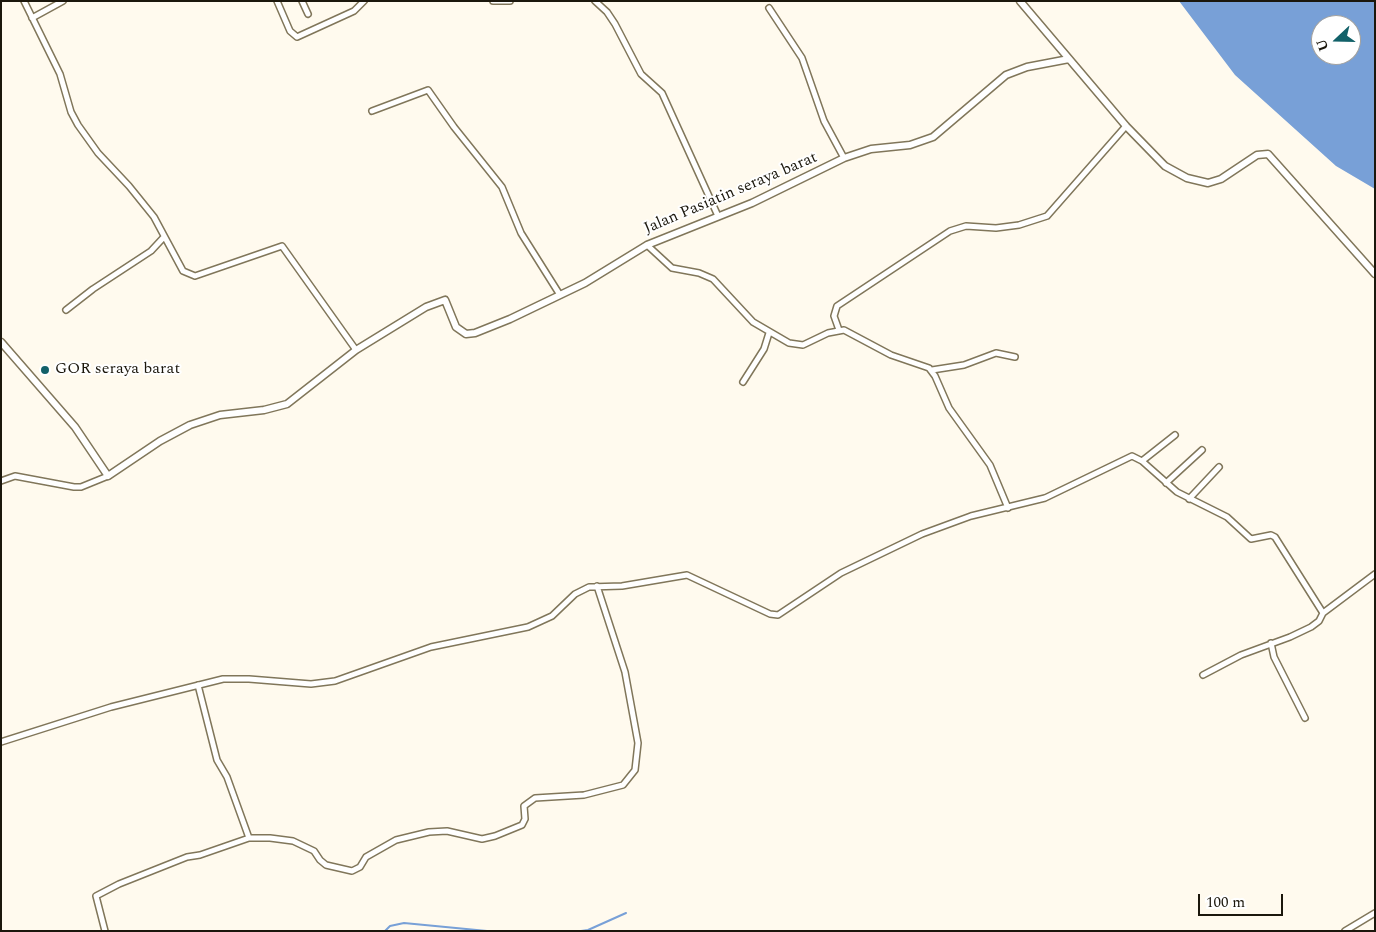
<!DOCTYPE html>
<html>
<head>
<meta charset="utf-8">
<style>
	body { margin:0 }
	#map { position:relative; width:1376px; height:932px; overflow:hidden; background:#fffaee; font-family:Spectral,serif }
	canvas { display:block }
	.frame { position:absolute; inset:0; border:2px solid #1b170c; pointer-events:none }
	.north { position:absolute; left:1311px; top:15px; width:50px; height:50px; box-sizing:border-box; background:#fff; border:1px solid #a4a29e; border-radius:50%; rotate:249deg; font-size:14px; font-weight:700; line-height:20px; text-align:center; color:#1b170c }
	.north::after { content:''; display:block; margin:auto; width:18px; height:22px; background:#126169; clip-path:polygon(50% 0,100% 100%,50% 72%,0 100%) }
	.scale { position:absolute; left:1198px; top:894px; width:85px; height:22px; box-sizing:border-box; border:2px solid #1b170c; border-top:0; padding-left:6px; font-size:15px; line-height:18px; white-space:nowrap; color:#1b170c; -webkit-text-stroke:4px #fff; paint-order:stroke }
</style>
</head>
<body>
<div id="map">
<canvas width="1376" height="932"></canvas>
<div class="frame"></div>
<div class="north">U</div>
<div class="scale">100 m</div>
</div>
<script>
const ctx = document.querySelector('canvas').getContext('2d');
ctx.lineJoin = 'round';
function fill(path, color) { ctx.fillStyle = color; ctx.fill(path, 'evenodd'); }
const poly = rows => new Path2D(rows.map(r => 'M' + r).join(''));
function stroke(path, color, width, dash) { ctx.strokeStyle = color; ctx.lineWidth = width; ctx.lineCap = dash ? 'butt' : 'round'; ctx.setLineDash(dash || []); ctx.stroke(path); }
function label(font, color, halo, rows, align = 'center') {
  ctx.font = font + ' Spectral,serif'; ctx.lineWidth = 4; ctx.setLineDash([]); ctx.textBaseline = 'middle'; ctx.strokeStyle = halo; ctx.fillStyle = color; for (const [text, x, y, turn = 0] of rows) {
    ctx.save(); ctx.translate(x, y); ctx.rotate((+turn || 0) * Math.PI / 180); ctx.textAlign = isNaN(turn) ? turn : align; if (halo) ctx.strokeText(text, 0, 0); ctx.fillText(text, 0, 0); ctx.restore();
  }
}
fill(poly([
	[1179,1,1375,1,1375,189,1336,166,1235,75],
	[1321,25,1351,25,1351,55,1321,55]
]), '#78a0d7');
stroke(poly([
	[385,931,390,926,404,923,487,931],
	[581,931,588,930,626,913]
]), '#78a0d7', 2);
const minor = poly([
	[24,1,60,74,71,112,78,125,98,153,129,186,154,217,183,271,195,276,282,246,356,350],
	[277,1,290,31,297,37,354,11,364,1],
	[302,1,308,14],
	[493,1,510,1],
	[595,1,607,12,615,24,641,74,662,93,718,216],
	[769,8,802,58,824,121,844,158],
	[32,18,63,1],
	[372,111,428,90,454,127,502,187,521,233,560,295],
	[647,245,672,268,699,273,713,279,753,322,789,343,803,345,828,333,844,330,891,355,929,368,935,376,949,408,990,465,1008,508],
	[66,310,93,289,151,251,164,237],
	[839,330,834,316,837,306,950,231,966,226,996,228,1019,225,1047,216,1126,126],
	[932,370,964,365,996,353,1015,357],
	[743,382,764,349,769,333],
	[1142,461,1175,435],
	[1,481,15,476,74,487,81,487,108,476],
	[1166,483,1202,450],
	[1189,499,1219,467],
	[1271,643,1274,657,1305,718],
	[1203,675,1241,655,1290,637,1311,627,1319,621,1323,613,1375,574],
	[198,685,217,760,227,777,249,838],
	[1,742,111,707,223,679,249,679,311,684,335,681,431,647,528,627,552,616,575,594,589,587,622,586,687,575,770,614,778,615,841,573,922,534,971,516,1045,498,1132,456,1142,461,1177,492,1227,517,1251,539,1271,535,1275,537,1323,613],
	[105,931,96,896,119,884,187,857,200,855,249,838,270,838,293,841,314,851,320,860,326,865,352,871,360,867,366,857,396,840,429,832,447,831,482,839,495,836,522,825,525,819,524,806,535,798,584,795,623,785,635,770,638,743,625,672,597,586],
	[1345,931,1375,913]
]);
const tertiary = poly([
	[1020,1,1126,126,1165,166,1187,178,1208,183,1221,179,1257,155,1268,154,1375,274],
	[1,342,75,427,108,476,160,441,190,425,220,415,264,410,287,404,356,350,426,307,445,300,456,327,466,334,475,333,510,319,585,283,647,245,752,203,844,158,871,149,910,145,933,137,1006,75,1027,67,1069,59]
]);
stroke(minor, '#80765a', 8);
stroke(tertiary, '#80765a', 9);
stroke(minor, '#fff', 5);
stroke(tertiary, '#fff', 6);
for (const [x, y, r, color] of [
	[45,370,5,"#126169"]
]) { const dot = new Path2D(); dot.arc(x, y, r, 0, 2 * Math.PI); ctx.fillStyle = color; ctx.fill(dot); stroke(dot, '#fff', 2); }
label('16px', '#1b170c', '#fff', [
	["Jalan Pasiatin seraya barat",731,194,-23]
]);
label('16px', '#1b170c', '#fff', [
	["GOR seraya barat",55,370]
], 'left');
</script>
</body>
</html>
